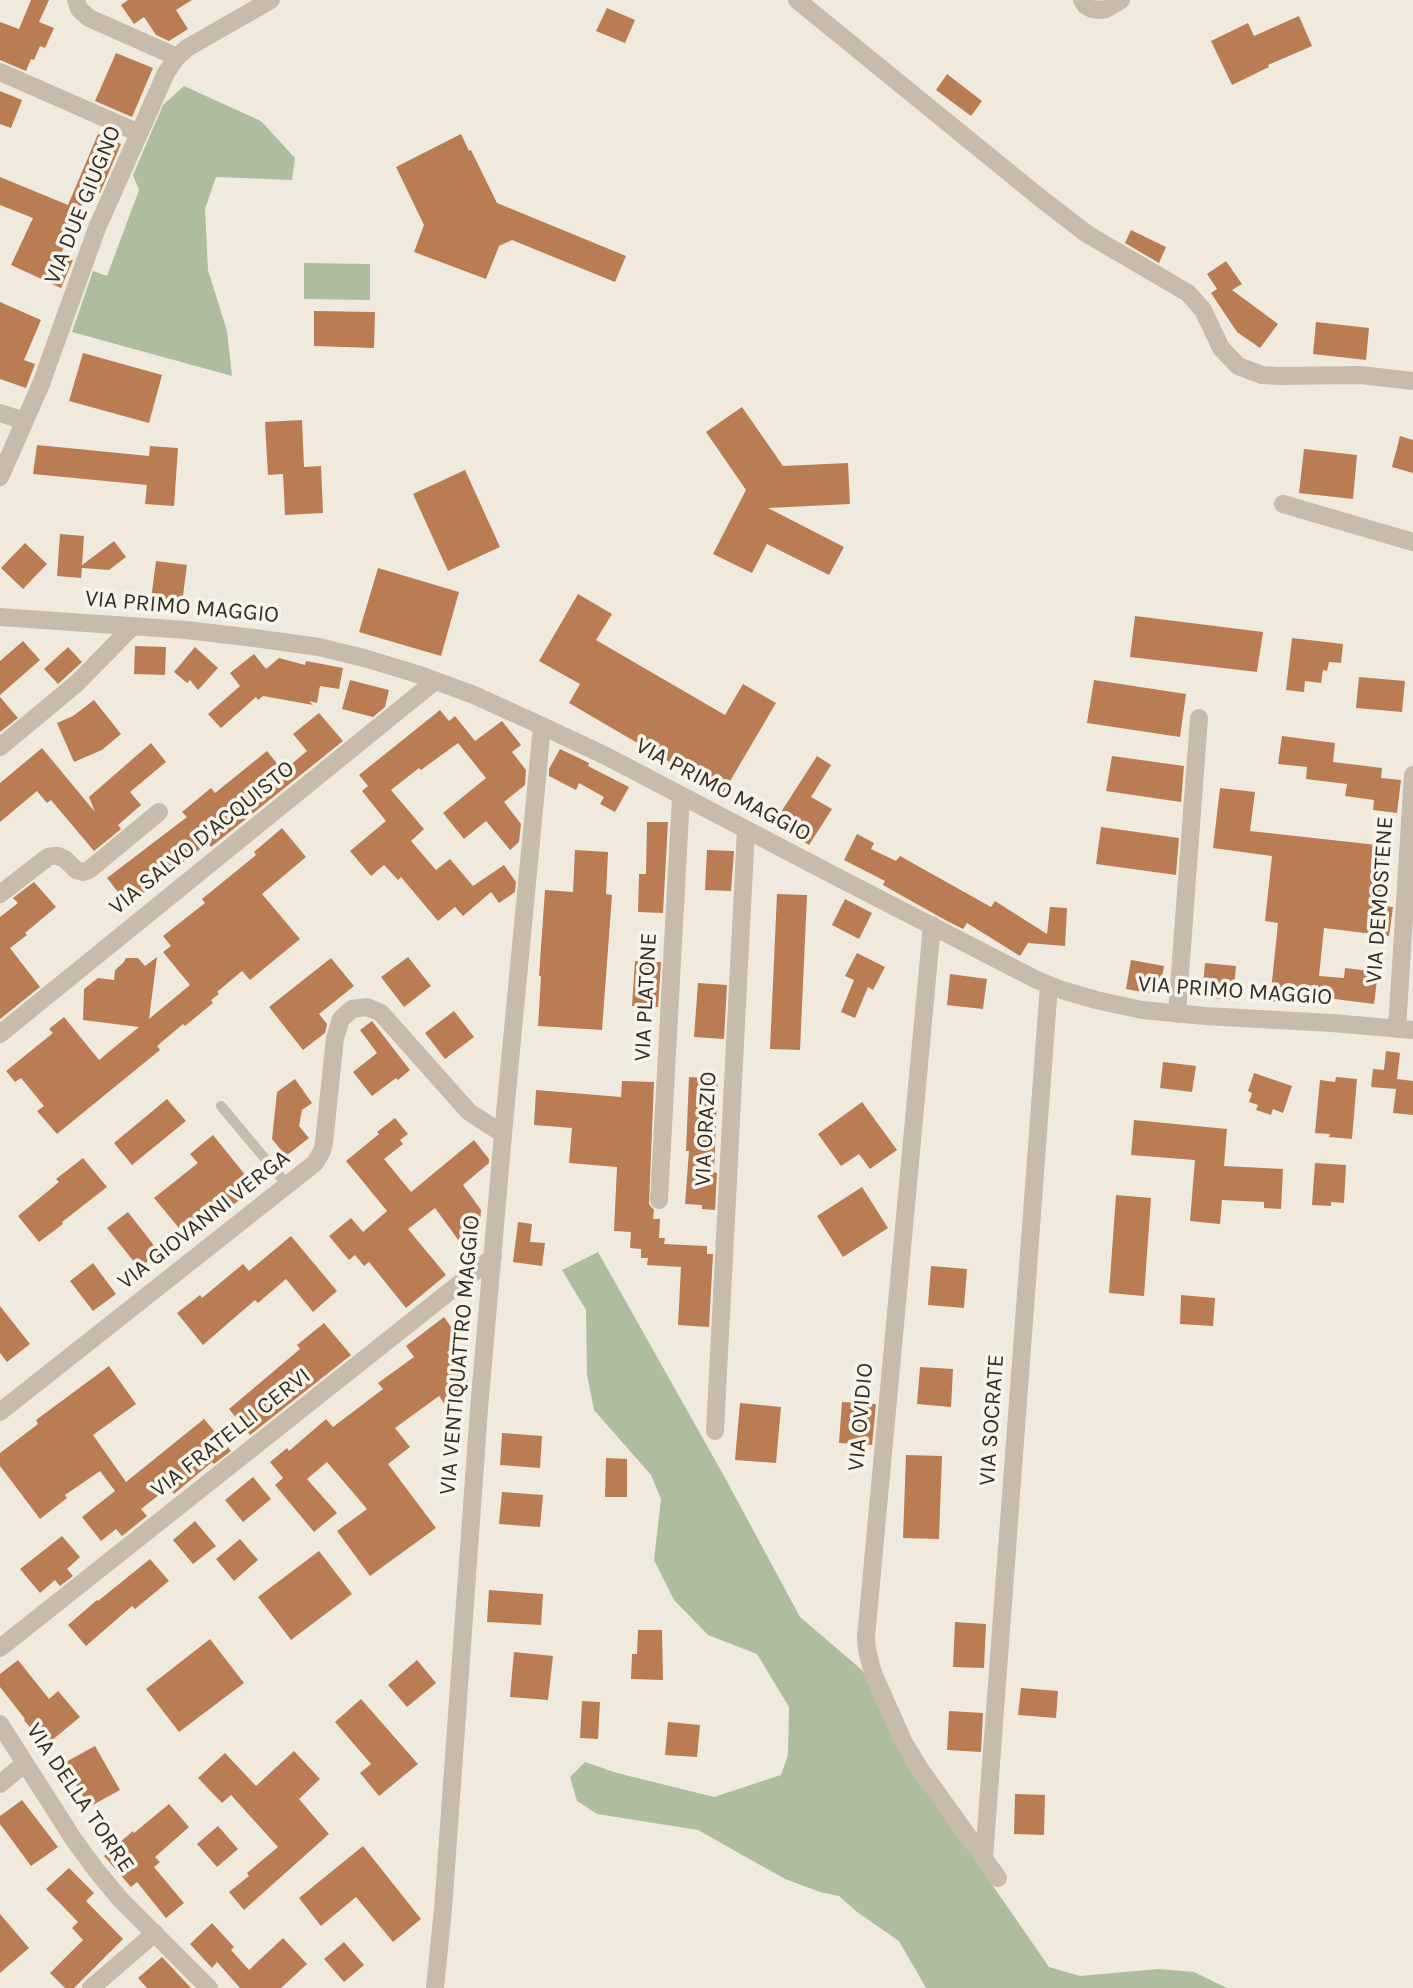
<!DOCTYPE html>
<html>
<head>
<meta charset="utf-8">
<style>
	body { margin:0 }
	canvas { display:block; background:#f0eade }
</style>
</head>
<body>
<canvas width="1413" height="1988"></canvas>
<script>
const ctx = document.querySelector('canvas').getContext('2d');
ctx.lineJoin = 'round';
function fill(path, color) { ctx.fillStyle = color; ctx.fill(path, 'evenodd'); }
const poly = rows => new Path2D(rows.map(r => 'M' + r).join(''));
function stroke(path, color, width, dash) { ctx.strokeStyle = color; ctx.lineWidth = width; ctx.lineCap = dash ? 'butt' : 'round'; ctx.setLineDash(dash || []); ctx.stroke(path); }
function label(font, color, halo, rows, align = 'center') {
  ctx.font = font + ' Karla,sans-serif'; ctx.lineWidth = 7; ctx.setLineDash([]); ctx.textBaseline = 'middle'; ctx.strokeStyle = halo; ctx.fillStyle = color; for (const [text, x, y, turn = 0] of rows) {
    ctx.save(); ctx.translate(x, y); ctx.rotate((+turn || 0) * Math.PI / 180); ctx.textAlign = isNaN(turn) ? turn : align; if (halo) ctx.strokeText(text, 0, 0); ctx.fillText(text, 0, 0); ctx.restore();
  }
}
fill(poly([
	[184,86,261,121,295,158,292,180,216,177,205,209,208,270,227,331,232,376,72,332,93,271,107,276,139,190,133,175,163,105],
	[304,263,370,264,370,300,304,299],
	[598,1252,724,1476,800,1617,862,1670,915,1773,1049,1967,1080,1976,1158,1969,1194,1972,1227,1988,926,1988,899,1941,857,1912,839,1896,820,1892,785,1879,698,1830,597,1814,577,1801,570,1777,585,1762,617,1773,714,1797,781,1775,788,1755,789,1707,757,1654,708,1635,674,1600,654,1560,661,1499,651,1475,594,1410,587,1374,586,1310,562,1270]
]), '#aebd9f');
fill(poly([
	[31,0,49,0,39,22,54,28,45,48,40,46,34,60,31,59,26,71,0,60,0,22,19,29],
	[128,0,192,0,176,10,188,29,169,41,156,35,144,17,134,24,121,5],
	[607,8,635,20,625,43,596,31],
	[1299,16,1312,46,1268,65,1269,67,1232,85,1211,41,1248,23,1254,36],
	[116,53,153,68,132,117,95,101],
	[947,74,982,101,971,116,936,90],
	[0,91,22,100,11,128,0,124],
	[98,134,121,144,100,193,89,188,61,254,73,260,61,288,11,265,33,218,0,205,0,177,68,205],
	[461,134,469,151,471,150,497,203,626,256,615,282,512,240,499,246,486,279,414,252,424,225,396,167],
	[1131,230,1166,247,1159,263,1125,243],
	[1226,261,1242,284,1232,290,1278,324,1260,348,1237,332,1211,293,1217,289,1207,274],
	[0,302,41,320,24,360,35,364,26,388,0,379],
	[314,311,375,312,374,348,314,346],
	[1316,322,1369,328,1366,360,1313,354],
	[83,353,162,375,149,423,69,401],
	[742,407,783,466,848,463,850,504,768,508,844,547,829,575,767,544,752,573,713,554,746,490,706,432],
	[302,420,304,467,321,466,323,513,285,515,283,474,268,475,265,422],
	[1400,436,1413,440,1413,473,1392,467],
	[37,445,149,456,150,446,178,448,174,506,145,504,147,485,33,474],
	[1304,449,1357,455,1353,499,1299,493],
	[465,470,500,547,448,571,413,494],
	[60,534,84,536,82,565,114,541,126,557,109,570,82,568,81,578,57,576],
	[25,543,47,564,23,589,1,568],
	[156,561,187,565,182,603,151,599],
	[378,568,459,592,441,656,359,632],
	[578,594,612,614,596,640,725,715,743,684,776,703,723,793,569,703,580,684,539,661],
	[1135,616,1263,632,1257,672,1130,657],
	[1292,638,1343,644,1341,663,1329,662,1327,671,1323,670,1321,683,1305,681,1304,692,1286,690],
	[23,641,40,660,0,695,0,661],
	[135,646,166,647,165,675,134,674],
	[68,647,82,662,58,684,44,669],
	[195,647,218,668,198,690,190,680,187,683,174,672],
	[254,654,266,669,279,658,305,665,306,661,343,668,339,689,320,686,317,703,309,701,313,705,263,696,258,700,256,697,221,728,208,714,240,686,230,673],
	[1359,677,1405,681,1402,712,1356,708],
	[350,680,389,690,385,707,373,717,342,709],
	[1094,680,1186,694,1180,737,1087,723],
	[0,697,18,718,0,732],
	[94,700,121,734,102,750,74,762,57,723,73,716],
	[440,710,449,721,455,716,475,741,502,721,521,745,512,752,526,770,525,785,504,802,521,824,519,842,510,850,486,821,464,839,443,813,486,778,458,743,421,770,419,768,391,790,424,829,411,841,436,870,450,859,473,886,504,865,516,882,515,892,499,903,491,892,463,916,455,907,438,921,401,877,398,880,384,865,371,876,350,851,386,821,362,791,368,786,359,775],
	[319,713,343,741,211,847,208,843,128,905,107,878,187,817,182,812,211,788,215,793,267,751,283,771,307,751,293,734],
	[1282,736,1335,743,1333,762,1382,768,1381,778,1401,780,1397,813,1373,810,1374,800,1345,796,1347,784,1306,779,1307,767,1278,764],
	[151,743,166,762,130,792,141,805,118,825,121,829,94,851,51,800,47,803,37,791,0,822,0,783,42,748,95,812,89,797],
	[560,749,589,763,588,766,629,787,615,812,600,804,604,797,579,783,576,790,549,776,549,769],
	[817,756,831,765,811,797,832,809,809,845,774,823],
	[1112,756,1184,766,1181,802,1106,791],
	[1220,788,1255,792,1250,831,1386,846,1379,906,1393,907,1389,936,1324,928,1319,976,1344,978,1345,968,1378,972,1374,1004,1327,998,1327,996,1324,995,1323,999,1295,996,1294,1004,1270,1001,1278,923,1265,921,1272,856,1213,848],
	[647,822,668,822,663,913,638,912,639,874,646,874],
	[1101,827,1179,838,1176,875,1096,864],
	[282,828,306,857,262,894,300,939,250,980,242,971,217,992,219,994,211,1000,213,1003,185,1026,183,1024,157,1046,160,1050,57,1134,37,1111,44,1106,21,1078,15,1082,6,1071,53,1033,49,1029,64,1017,99,1060,139,1027,83,1020,84,989,98,978,114,980,115,970,124,962,126,958,138,958,145,966,157,957,149,1019,190,985,163,952,171,946,163,936,205,903,202,899,256,855,254,852],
	[857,834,874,843,871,849,896,861,900,856,991,907,995,901,1047,934,1050,907,1067,908,1065,946,1028,943,1020,956,967,923,963,929,947,921,883,885,885,881,844,860],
	[575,850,608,852,606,894,612,895,602,1030,538,1026,541,976,539,976,545,890,573,892],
	[707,850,734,851,731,891,705,890],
	[34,882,56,907,25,933,27,935,10,948,40,987,0,1019,0,917,18,903,13,898],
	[777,894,807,895,800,1050,770,1049],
	[845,899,872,913,859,939,832,925],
	[857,953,885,967,873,990,868,987,855,1018,841,1012,854,980,845,976],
	[408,957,431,986,404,1007,381,977],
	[331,958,354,986,319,1014,327,1024,325,1033,303,1050,269,1007],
	[1131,960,1164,966,1159,995,1126,989],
	[635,961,661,962,658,1007,632,1006],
	[1205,963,1236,966,1233,1000,1202,997],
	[950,974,987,979,983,1009,947,1005],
	[698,983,727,985,724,1039,694,1037],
	[454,1011,474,1037,445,1059,425,1033],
	[372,1021,410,1070,398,1080,396,1078,372,1096,353,1072,377,1053,360,1030],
	[1386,1051,1400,1053,1397,1079,1413,1081,1413,1115,1393,1113,1396,1089,1371,1087,1373,1069,1384,1070],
	[1163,1062,1196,1066,1192,1092,1160,1088],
	[1254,1073,1292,1086,1283,1113,1273,1109,1271,1115,1256,1110,1258,1105,1249,1102,1252,1093,1248,1091],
	[689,1077,718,1079,714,1172,717,1173,715,1210,702,1209,702,1205,685,1204,689,1151,686,1151],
	[1336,1077,1357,1079,1352,1139,1329,1137,1330,1134,1315,1133,1320,1080,1335,1082],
	[295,1079,312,1103,302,1110,299,1126,309,1138,286,1156,272,1139,277,1092],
	[622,1081,654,1082,649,1204,654,1210,653,1219,660,1219,659,1238,665,1238,664,1244,707,1246,707,1254,713,1254,709,1327,678,1325,681,1267,647,1265,648,1258,641,1258,641,1249,630,1248,631,1232,614,1231,617,1167,569,1163,572,1128,534,1125,536,1090,621,1097],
	[167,1099,186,1121,132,1165,114,1143],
	[862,1102,897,1150,870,1169,859,1154,841,1166,818,1134],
	[395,1118,408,1134,400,1140,403,1144,384,1159,411,1192,474,1140,489,1159,489,1163,463,1185,481,1210,478,1244,467,1252,435,1208,408,1229,446,1275,406,1308,369,1262,364,1266,355,1255,349,1260,329,1236,351,1218,363,1232,387,1211,346,1161,379,1134,377,1132],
	[1134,1120,1227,1129,1224,1166,1283,1169,1281,1209,1264,1208,1264,1202,1222,1200,1220,1224,1190,1221,1195,1160,1131,1155],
	[213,1135,255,1187,232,1206,229,1201,202,1223,204,1226,193,1235,184,1224,179,1228,154,1198,198,1163,190,1154],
	[83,1158,107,1187,62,1222,63,1224,39,1242,18,1216,59,1182,56,1179],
	[1315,1163,1346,1165,1344,1203,1331,1202,1331,1206,1312,1205],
	[862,1187,888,1228,843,1257,817,1216],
	[1116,1195,1151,1198,1144,1296,1109,1293],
	[128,1212,159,1252,139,1268,107,1228],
	[518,1222,532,1224,530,1242,545,1243,542,1266,513,1262],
	[291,1236,337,1291,313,1312,286,1279,258,1303,255,1300,203,1345,177,1313,200,1295,202,1298,243,1264,249,1271],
	[93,1263,116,1294,93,1311,70,1281],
	[931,1266,967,1269,964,1308,928,1305],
	[1181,1295,1215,1298,1213,1326,1180,1324],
	[0,1306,30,1344,7,1362,0,1353],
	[444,1317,461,1341,447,1352,468,1381,458,1388,462,1394,446,1406,439,1396,395,1428,410,1447,388,1464,436,1528,370,1576,337,1531,367,1509,327,1462,307,1479,337,1513,314,1532,275,1485,283,1478,270,1462,287,1448,289,1451,326,1419,333,1427,383,1389,378,1383,414,1357,406,1346],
	[324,1323,351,1355,250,1435,229,1409,300,1349,297,1345],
	[109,1366,136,1404,93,1435,126,1482,204,1419,231,1451,214,1464,212,1462,174,1494,169,1487,141,1509,147,1516,122,1536,116,1529,101,1541,82,1517,115,1491,100,1471,65,1495,67,1498,40,1519,0,1466,0,1453,38,1424,36,1420],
	[920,1367,953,1369,951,1407,917,1404],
	[842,1402,876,1404,872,1445,839,1443],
	[740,1403,781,1407,776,1463,735,1460],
	[502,1433,542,1436,540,1468,500,1465],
	[906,1455,942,1456,939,1539,903,1538],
	[606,1458,627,1459,627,1497,605,1497],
	[253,1477,271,1499,243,1522,225,1500],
	[502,1492,543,1495,540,1527,499,1524],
	[195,1521,216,1546,193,1564,173,1540],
	[62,1536,80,1557,67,1569,73,1576,60,1586,55,1580,40,1593,20,1569],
	[240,1539,258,1560,234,1581,216,1559],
	[319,1551,352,1594,291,1640,258,1597],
	[150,1559,169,1581,135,1609,132,1606,86,1646,68,1625,97,1600,98,1601],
	[489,1590,543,1594,541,1625,487,1622],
	[955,1622,986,1624,984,1668,953,1667],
	[638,1630,662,1630,663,1680,631,1679,632,1654,637,1654],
	[210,1639,244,1683,179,1732,146,1689],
	[514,1652,553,1656,548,1700,510,1697],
	[18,1660,49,1699,58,1691,80,1717,45,1746,24,1720,25,1719,0,1687,0,1674],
	[417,1660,436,1683,407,1707,388,1685],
	[1021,1688,1058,1691,1056,1718,1018,1715],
	[361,1699,418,1764,379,1796,360,1773,371,1764,335,1722],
	[582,1701,600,1702,598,1739,580,1738],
	[949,1711,983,1713,981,1752,947,1750],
	[668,1722,700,1725,697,1757,665,1755],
	[95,1746,120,1790,89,1807,64,1763],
	[294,1751,320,1779,299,1799,329,1834,244,1910,229,1892,249,1876,247,1873,278,1847,231,1795,222,1803,198,1778,225,1753,256,1786],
	[1015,1794,1045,1795,1044,1835,1014,1834],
	[22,1800,58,1847,31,1866,0,1824,0,1816],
	[169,1804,189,1827,155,1857,160,1862,154,1867,184,1903,166,1918,137,1882,131,1887,104,1856,133,1831,134,1833],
	[218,1826,238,1849,217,1867,197,1844],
	[363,1846,421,1919,393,1942,356,1897,321,1926,299,1898],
	[69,1868,94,1893,86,1901,123,1939,74,1988,65,1988,50,1973,83,1940,72,1928,78,1922,46,1889],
	[0,1914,29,1948,0,1973],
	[212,1923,234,1947,231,1950,249,1970,283,1938,307,1964,281,1988,240,1988,217,1962,212,1968,190,1944],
	[344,1942,364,1965,344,1982,324,1959],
	[162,1957,163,1958,191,1988,147,1988,138,1978]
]), '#ba7c52');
stroke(poly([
	[221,1106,288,1186]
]), '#c7bcab', 10);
stroke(poly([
	[76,0,79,9,89,18,177,57],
	[797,0,1039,197,1087,234,1188,293,1203,310,1221,348,1238,366,1262,375,1279,376,1361,375,1413,381],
	[1082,0,1086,6,1092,9,1099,10,1106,9,1121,0],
	[0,72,139,133],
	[0,413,25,421],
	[0,477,41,384,97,228,166,73,177,57,187,48,271,0],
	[1283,504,1413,542],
	[0,617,186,630,254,638,319,647,364,658,417,674,474,695,542,726,606,756,835,876,1037,980,1062,990,1096,1000,1142,1010,1205,1016,1332,1023,1413,1030],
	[0,747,77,683,133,626],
	[0,894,48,857,53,856,58,856,65,859,76,870,83,872,89,870,159,812],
	[932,925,866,1637,867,1650,873,1673,904,1743,920,1769,998,1878],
	[1177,1014,1199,718],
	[1397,1029,1413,775],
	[0,1034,435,681],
	[659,1200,681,796],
	[0,1412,315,1163,322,1151,324,1143,335,1038,341,1019,352,1009,367,1007,381,1013,469,1112,503,1134],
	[715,1431,746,830],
	[0,1648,493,1257],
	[0,1724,74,1840,96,1870,120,1899,209,1988],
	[0,1784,25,1763],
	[984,1858,1049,985],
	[91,1988,155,1933],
	[435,1988,443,1909,479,1409,503,1134,542,726]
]), '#c7bcab', 18);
label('23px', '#352f29', '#f8f4ea', [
	["VIA DUE GIUGNO",83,205,-68],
	["VIA PRIMO MAGGIO",182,607,5],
	["VIA PRIMO MAGGIO",723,790,28],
	["VIA SALVO D'ACQUISTO",202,838,-39],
	["VIA DEMOSTENE",1380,900,-86],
	["VIA PRIMO MAGGIO",1235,991,4],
	["VIA PLATONE",646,997,-87],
	["VIA ORAZIO",706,1129,-87],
	["VIA GIOVANNI VERGA",204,1220,-38],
	["VIA VENTIQUATTRO MAGGIO",460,1355,-85],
	["VIA OVIDIO",861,1417,-85],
	["VIA SOCRATE",992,1420,-86],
	["VIA FRATELLI CERVI",231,1433,-38],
	["VIA DELLA TORRE",80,1798,56]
]);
</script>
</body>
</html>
